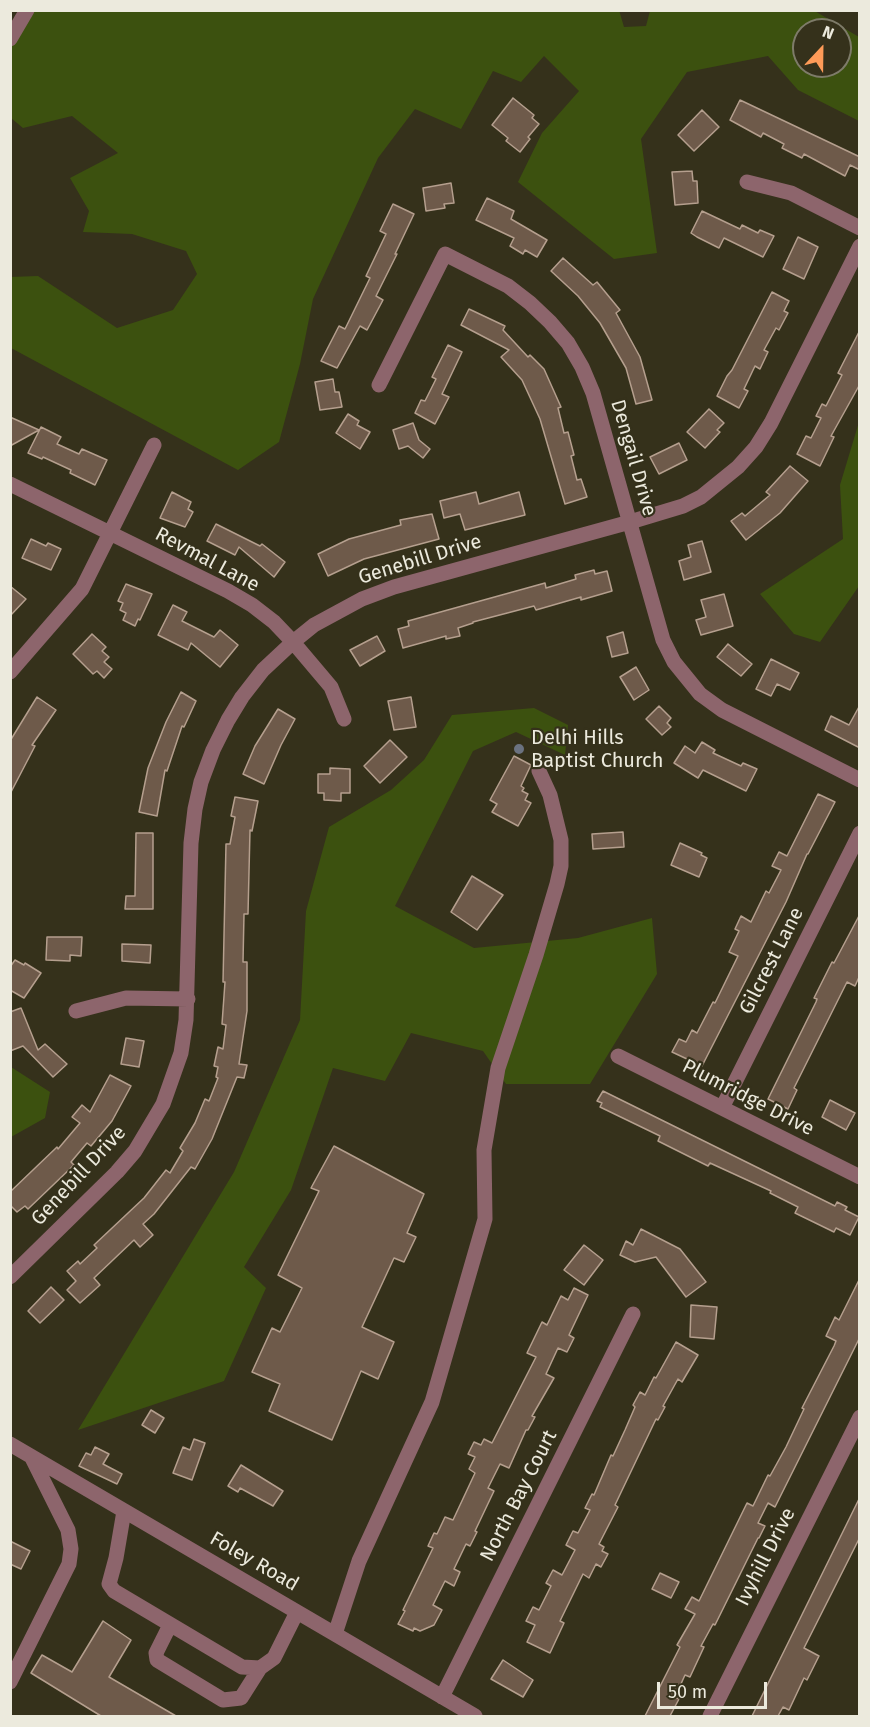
<!DOCTYPE html>
<html>
<head>
<meta charset="utf-8">
<style>
	body { margin:0 }
	#map { position:relative; width:870px; height:1727px; overflow:hidden; background:#35311b; font-family:"Fira Sans",sans-serif }
	canvas { display:block }
	.frame { position:absolute; inset:0; border:12px solid #eceadd; pointer-events:none }
	.north { position:absolute; left:792px; top:18px; width:60px; height:60px; box-sizing:border-box; background:#35311b; border:2px solid #7e7b69; border-radius:50%; rotate:22deg; font-size:16px; font-weight:700; line-height:24px; text-align:center; color:#eceadd }
	.north::after { content:''; display:block; margin:auto; width:21px; height:27px; background:#fe9b58; clip-path:polygon(50% 0,100% 100%,50% 72%,0 100%) }
	.scale { position:absolute; left:657px; top:1682px; width:110px; height:27px; box-sizing:border-box; border:3px solid #eceadd; border-top:0; padding-left:8px; font-size:18px; line-height:21px; white-space:nowrap; color:#eceadd; -webkit-text-stroke:4px #35311b; paint-order:stroke }
</style>
</head>
<body>
<div id="map">
<canvas width="870" height="1727"></canvas>
<div class="frame"></div>
<div class="north">N</div>
<div class="scale">50 m</div>
</div>
<script>
const ctx = document.querySelector('canvas').getContext('2d');
ctx.lineJoin = 'round';
function fill(path, color) { ctx.fillStyle = color; ctx.fill(path, 'evenodd'); }
const poly = rows => new Path2D(rows.map(r => 'M' + r).join(''));
function stroke(path, color, width, dash) { ctx.strokeStyle = color; ctx.lineWidth = width; ctx.lineCap = dash ? 'butt' : 'round'; ctx.setLineDash(dash || []); ctx.stroke(path); }
function label(font, color, halo, rows, align = 'center') {
  ctx.font = font + ' "Fira Sans",sans-serif'; ctx.lineWidth = 4.5; ctx.setLineDash([]); ctx.textBaseline = 'middle'; ctx.strokeStyle = halo; ctx.fillStyle = color; for (const [text, x, y, turn = 0] of rows) {
    ctx.save(); ctx.translate(x, y); ctx.rotate((+turn || 0) * Math.PI / 180); ctx.textAlign = isNaN(turn) ? turn : align; if (halo) ctx.strokeText(text, 0, 0); ctx.fillText(text, 0, 0); ctx.restore();
  }
}
fill(poly([
	[619,10,624,27,646,26,650,11,813,10,859,37,859,121,798,90,768,56,687,72,641,139,657,253,614,259,518,182,542,133,579,91,544,56,521,82,493,71,461,129,415,109,378,158,313,299,300,364,279,442,238,470,11,348,10,277,38,276,117,328,173,310,197,274,186,251,132,234,83,232,89,211,70,178,118,153,72,116,23,128,11,118,11,38,26,11],
	[804,30,840,30,840,66,804,66],
	[859,422,859,586,820,642,794,634,760,594,843,539,840,485],
	[534,708,568,725,565,755,516,732,473,751,395,906,474,948,578,938,652,918,657,974,590,1084,506,1084,483,1051,411,1033,385,1081,333,1068,291,1190,244,1267,266,1288,224,1381,78,1430,234,1172,300,1020,306,911,329,827,391,790,424,760,452,715],
	[11,1067,50,1092,45,1118,11,1137]
]), '#3c510f');
const building = poly([
	[513,98,534,115,532,118,539,124,528,137,530,139,520,152,506,141,508,138,492,125,513,98],
	[740,100,860,157,860,170,850,165,845,176,804,154,802,158,782,148,784,144,763,133,761,137,730,120,740,100],
	[702,110,719,127,694,151,678,135,702,110],
	[692,171,693,181,697,181,698,203,675,205,672,172,692,171],
	[451,183,454,203,444,204,445,208,426,211,423,188,451,183],
	[487,198,514,211,511,219,547,240,537,257,525,250,523,254,510,246,514,238,476,220,487,198],
	[393,204,414,214,395,254,397,254,376,296,383,300,367,330,360,326,337,368,321,361,339,326,345,329,370,278,366,276,386,234,380,231,393,204],
	[702,211,740,229,742,225,758,233,760,230,774,236,763,257,724,238,719,248,697,237,691,233,702,211],
	[798,237,818,247,804,279,783,269,798,237],
	[563,258,593,285,597,282,620,310,616,313,640,357,652,400,636,404,626,368,600,323,578,296,551,271,563,258],
	[772,292,789,301,784,311,788,313,779,330,776,328,764,350,768,352,760,369,755,366,744,389,748,391,739,408,717,396,727,376,732,370,772,292],
	[469,309,505,326,503,330,528,357,530,355,544,369,561,407,558,408,564,433,568,432,574,455,571,456,577,480,581,479,587,497,565,504,540,419,522,380,501,357,509,350,461,325,469,309],
	[860,330,860,384,831,436,834,437,820,466,797,454,806,436,811,438,821,418,816,416,822,404,826,406,842,375,838,373,860,330],
	[448,345,462,352,442,394,449,397,435,424,415,413,421,400,425,401,436,379,432,377,448,345],
	[333,379,335,392,339,392,342,407,320,410,315,382,333,379],
	[709,409,724,423,717,430,720,432,705,448,687,432,709,409],
	[348,414,359,421,357,425,370,432,360,449,336,433,348,414],
	[10,417,39,430,10,446,10,417],
	[413,423,419,440,430,449,423,458,408,446,399,449,393,430,413,423],
	[41,427,61,437,57,444,79,454,82,449,107,460,95,485,70,473,71,470,43,457,42,459,28,453,41,427],
	[679,443,687,460,659,474,650,457,679,443],
	[790,466,808,481,780,513,746,540,731,521,742,513,745,516,770,495,766,492,790,466],
	[172,492,191,502,188,509,193,512,185,527,160,518,172,492],
	[476,492,479,504,519,492,525,515,465,530,460,514,444,518,440,501,476,492],
	[432,514,439,539,364,559,328,576,318,554,349,539,401,525,400,520,432,514],
	[216,524,260,546,262,544,285,562,274,577,239,547,235,555,207,541,216,524],
	[31,539,46,546,48,543,61,549,51,570,22,558,31,539],
	[702,541,711,572,684,580,679,561,691,557,688,545,702,541],
	[594,570,595,574,607,571,612,591,581,600,581,597,536,610,534,606,473,622,473,623,458,628,460,636,446,639,446,636,403,648,398,629,409,626,408,621,545,583,546,588,576,579,575,575,594,570],
	[126,584,152,594,140,620,138,619,135,626,123,620,126,613,120,610,123,603,118,601,126,584],
	[10,586,26,599,10,616,10,586],
	[724,594,733,626,701,635,696,620,706,617,701,600,724,594],
	[173,605,187,612,182,621,214,637,220,630,238,645,220,667,191,643,188,650,158,635,173,605],
	[623,632,628,653,612,657,607,637,623,632],
	[92,634,106,647,102,651,109,657,104,662,112,669,104,678,97,671,93,674,73,654,92,634],
	[377,636,385,651,360,666,350,650,377,636],
	[728,644,752,664,741,676,717,657,728,644],
	[771,659,799,673,790,690,777,684,771,696,756,689,771,659],
	[636,667,649,690,634,700,620,677,636,667],
	[181,692,196,701,184,727,182,726,167,771,165,770,157,816,139,812,148,768,166,722,181,692],
	[37,697,56,710,32,745,35,746,10,794,10,741,37,697],
	[411,697,416,727,394,730,388,701,411,697],
	[860,705,860,748,825,730,831,716,849,725,860,705],
	[659,706,671,718,667,723,671,727,662,735,646,719,659,706],
	[278,709,295,719,281,745,264,784,243,774,255,746,278,709],
	[390,740,407,757,380,783,364,766,390,740],
	[702,742,715,750,713,753,741,766,743,763,757,769,746,791,703,770,698,778,674,763,685,746,695,753,702,742],
	[514,756,531,765,521,786,524,788,522,791,528,794,525,800,531,803,518,826,492,812,497,804,490,800,514,756],
	[330,768,350,769,350,793,341,793,341,801,324,800,324,793,318,793,318,774,330,774,330,768],
	[818,794,835,802,808,854,807,854,786,902,702,1066,672,1052,679,1039,686,1042,692,1030,697,1033,713,1002,715,1003,738,956,729,952,739,931,735,929,741,916,751,922,766,891,769,893,781,870,772,866,779,852,787,856,818,794],
	[235,797,258,801,252,831,250,830,248,914,244,914,243,962,247,962,247,1011,239,1064,247,1065,244,1078,237,1077,212,1139,195,1169,191,1167,154,1214,143,1224,153,1235,140,1247,134,1240,94,1278,100,1285,80,1303,67,1290,76,1281,67,1271,78,1261,80,1264,97,1248,94,1245,144,1198,166,1170,170,1173,183,1151,180,1148,195,1123,205,1099,209,1101,218,1078,216,1077,218,1067,214,1066,218,1047,223,1049,226,1025,222,1024,225,982,223,982,226,844,230,844,235,817,231,816,235,797],
	[623,832,624,847,593,849,592,834,623,832],
	[136,833,153,833,153,909,125,909,126,896,135,896,136,833],
	[680,843,702,853,701,855,707,858,699,877,671,865,680,843],
	[472,876,503,895,477,930,451,912,472,876],
	[860,914,860,975,855,986,847,982,794,1088,797,1090,788,1109,768,1099,816,1002,817,999,814,998,832,962,834,963,860,914],
	[47,937,82,937,81,956,70,955,70,961,46,960,47,937],
	[122,944,151,945,150,963,122,961,122,944],
	[15,960,24,965,25,963,41,973,24,998,10,990,10,967,15,960],
	[21,1008,38,1050,45,1044,67,1064,53,1077,23,1046,10,1051,10,1012,21,1008],
	[126,1038,144,1041,139,1067,121,1064,126,1038],
	[110,1075,131,1086,112,1121,91,1146,87,1143,71,1162,74,1165,28,1209,25,1206,17,1212,10,1205,10,1192,57,1147,58,1149,80,1123,72,1117,82,1105,90,1112,110,1075],
	[603,1091,835,1206,837,1202,847,1207,845,1210,859,1217,850,1235,836,1228,834,1232,795,1213,798,1207,770,1193,771,1191,710,1163,708,1166,658,1141,660,1136,600,1107,602,1103,597,1101,603,1091],
	[830,1100,855,1113,846,1130,822,1117,830,1100],
	[334,1146,424,1194,407,1233,416,1237,404,1262,394,1258,362,1327,394,1342,378,1379,361,1371,332,1440,269,1411,280,1384,252,1372,272,1328,280,1332,302,1288,278,1275,319,1191,311,1188,334,1146],
	[641,1229,680,1249,706,1282,686,1297,656,1257,635,1262,620,1255,626,1241,633,1245,641,1229],
	[584,1245,603,1260,584,1285,564,1270,584,1245],
	[860,1278,860,1337,775,1507,768,1503,758,1523,765,1526,759,1538,758,1538,715,1625,713,1624,701,1646,704,1647,690,1677,685,1675,675,1697,679,1699,670,1716,645,1716,680,1647,677,1645,695,1614,685,1609,692,1597,699,1601,747,1503,753,1506,768,1475,770,1476,786,1447,804,1409,802,1408,834,1346,836,1341,826,1336,835,1317,839,1320,860,1278],
	[51,1287,64,1300,40,1323,28,1311,51,1287],
	[574,1288,588,1295,569,1335,574,1338,567,1352,558,1348,546,1374,554,1378,532,1416,535,1417,528,1430,526,1430,509,1468,500,1464,488,1488,494,1491,475,1531,477,1532,470,1546,466,1544,454,1569,460,1572,454,1586,445,1581,433,1605,442,1610,434,1625,420,1631,414,1628,413,1631,398,1624,405,1611,403,1610,433,1548,428,1546,434,1533,437,1534,445,1517,453,1520,475,1473,469,1469,475,1457,468,1454,474,1442,481,1445,484,1439,492,1443,536,1357,527,1353,542,1322,547,1325,561,1296,568,1300,574,1288],
	[691,1305,717,1307,714,1339,690,1337,691,1305],
	[676,1342,698,1355,682,1382,678,1379,663,1406,665,1407,658,1420,656,1419,615,1505,618,1507,599,1544,604,1547,602,1551,608,1554,601,1567,596,1564,589,1578,583,1574,560,1621,564,1623,550,1653,527,1642,535,1625,526,1621,533,1607,539,1610,551,1586,546,1583,553,1570,562,1575,575,1550,566,1545,573,1531,578,1533,590,1510,585,1508,592,1494,594,1495,611,1455,613,1456,625,1430,635,1407,633,1405,640,1392,645,1395,654,1377,656,1378,676,1342],
	[151,1410,164,1418,155,1433,142,1425,151,1410],
	[194,1439,205,1443,192,1480,173,1473,183,1447,190,1450,194,1439],
	[95,1447,109,1454,103,1464,122,1474,117,1484,79,1466,86,1453,91,1455,95,1447],
	[241,1465,283,1491,273,1506,240,1488,238,1492,228,1486,241,1465],
	[860,1497,860,1537,804,1648,819,1656,807,1680,804,1678,789,1710,783,1707,778,1716,752,1716,860,1497],
	[10,1541,30,1551,21,1569,10,1564,10,1541],
	[660,1573,679,1582,671,1598,652,1589,660,1573],
	[103,1621,131,1640,109,1677,176,1716,101,1716,31,1673,42,1655,72,1672,103,1621],
	[503,1660,533,1680,523,1697,491,1679,503,1660]
]);
fill(building, '#6e5a4a');
stroke(building, '#b59f8e', 1.5);
stroke(poly([
	[10,39,27,10],
	[747,182,791,193,860,228],
	[379,385,445,254,508,286,530,303,550,322,568,343,582,367,593,393,663,640,674,662,700,694,722,710,860,780],
	[10,484,228,591,252,605,274,622,293,642,331,687,344,719],
	[10,672,82,589,154,445],
	[76,1011,126,998,188,999],
	[618,1056,860,1177],
	[722,1108,860,833],
	[10,1277,117,1172,135,1151,163,1104,181,1053,186,1020,191,843,195,809,201,782,213,750,228,720,242,697,263,670,293,642,314,625,362,599,394,587,630,522,683,506,701,497,738,467,756,447,771,423,860,246],
	[10,1444,475,1716],
	[124,1511,116,1558,109,1584,114,1591,242,1667,260,1668,274,1658,297,1612],
	[170,1625,156,1653,157,1660,223,1700,241,1698,260,1668],
	[335,1634,359,1561,432,1402,485,1219,484,1150,498,1068,536,955,557,884,561,866,561,840,550,795,539,771],
	[10,1682,69,1564,71,1549,68,1530,31,1456],
	[442,1697,633,1314],
	[710,1716,860,1417]
]), '#8d656c', 15);
for (const [x, y, r, color] of [
	[519,749,6,"#6b7280"]
]) { const dot = new Path2D(); dot.arc(x, y, r, 0, 2 * Math.PI); ctx.fillStyle = color; ctx.fill(dot); stroke(dot, '#35311b', 2); }
label('20px', '#eceadd', '#35311b', [
	["Dengail Drive",633,458,74],
	["Revmal Lane",207,560,28],
	["Genebill Drive",420,560,-17],
	["Gilcrest Lane",772,961,-63],
	["Plumridge Drive",748,1098,27],
	["Genebill Drive",79,1176,-47],
	["North Bay Court",519,1496,-63],
	["Ivyhill Drive",766,1557,-63],
	["Foley Road",254,1562,30]
]);
label('20px', '#eceadd', '#35311b', [
	["Delhi Hills",531,738],
	["Baptist Church",531,761]
], 'left');
</script>
</body>
</html>
